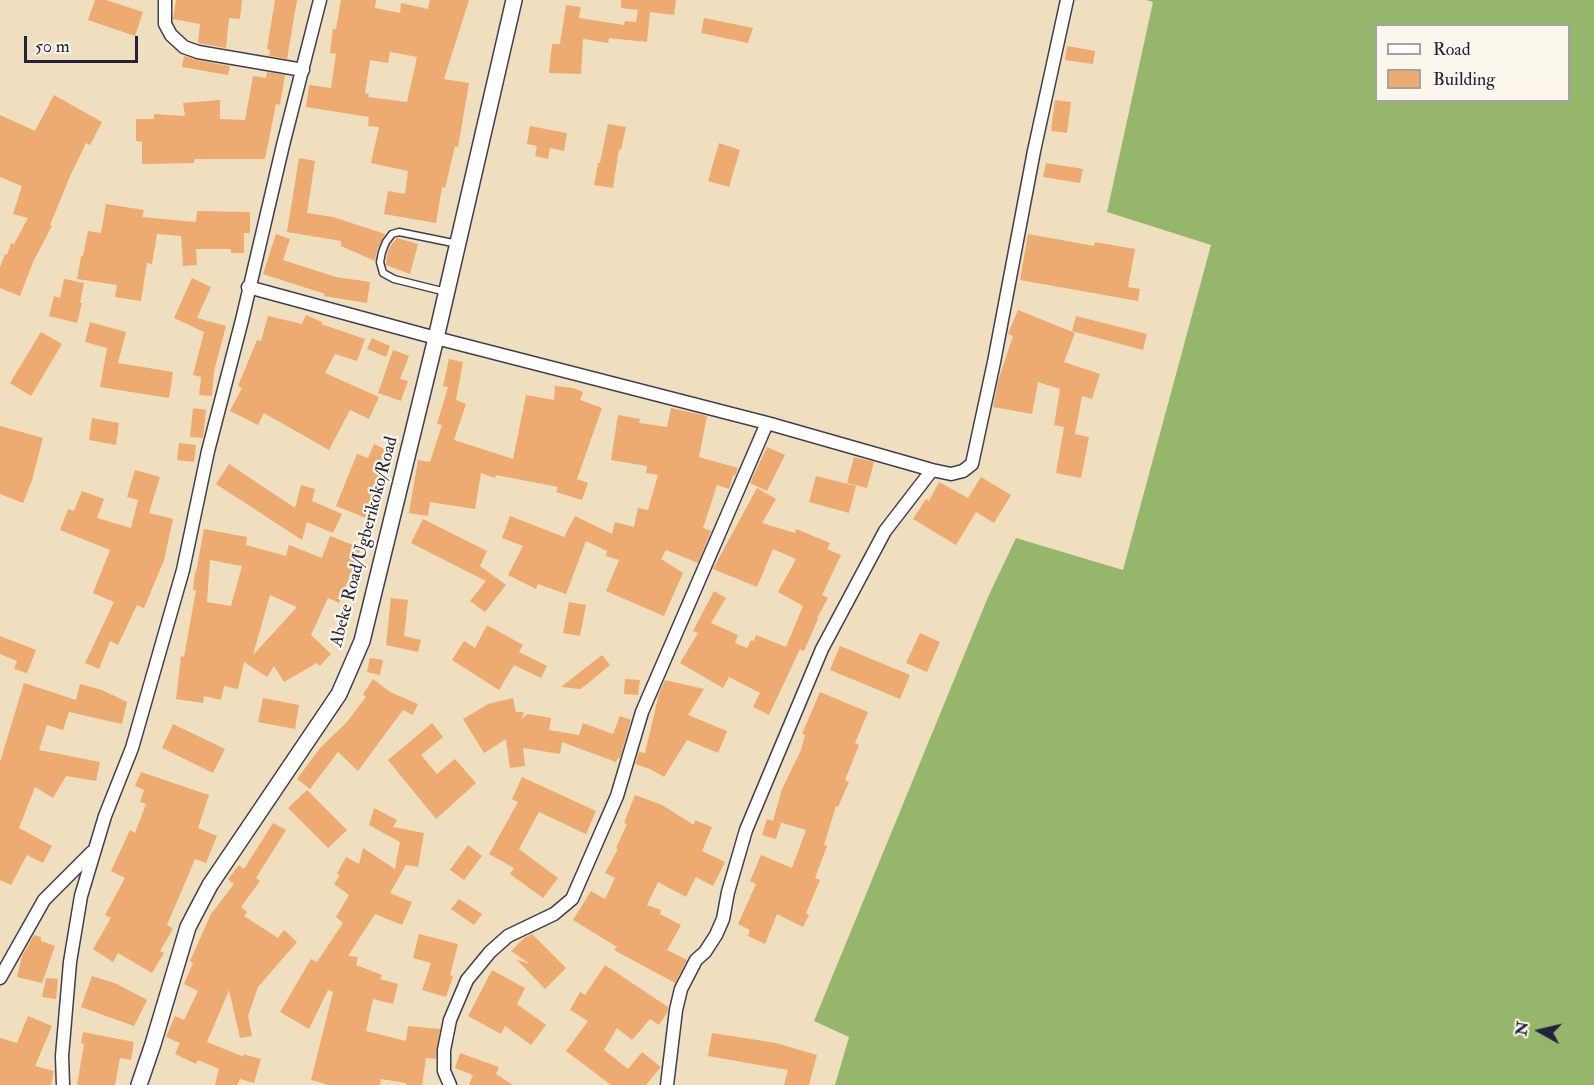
<!DOCTYPE html>
<html>
<head>
<meta charset="utf-8">
<style>
	body { margin:0 }
	#map { position:relative; width:1594px; height:1085px; overflow:hidden; background:#efdfbf; font-family:"IM FELL Double Pica",serif }
	canvas { display:block }
	.legend { position:absolute; left:1375px; top:24px; width:195px; height:78px; box-sizing:border-box; background:#fbf7ec; border:2px solid #a4a2a5; margin:0; padding:8px 10px; list-style:none; font-size:18px; color:#22223b }
	.legend li { display:flex; align-items:center; gap:12px; height:30px }
	.legend b { width:30px; border:2px solid #a4a2a5 }
	.north { position:absolute; left:1510px; top:1001px; width:60px; height:60px; -webkit-text-stroke:4px #fbf7ec; paint-order:stroke; rotate:278deg; font-size:16px; font-weight:700; line-height:24px; text-align:center; color:#22223b }
	.north::after { content:''; display:block; margin:auto; width:21px; height:27px; background:#22223b; clip-path:polygon(50% 0,100% 100%,50% 72%,0 100%) }
	.scale { position:absolute; left:24px; top:36px; width:114px; height:27px; box-sizing:border-box; border:3px solid #22223b; border-top:0; padding-left:8px; font-size:18px; line-height:21px; white-space:nowrap; color:#22223b; -webkit-text-stroke:4px #fbf7ec; paint-order:stroke }
</style>
</head>
<body>
<div id="map">
<canvas width="1594" height="1085"></canvas>
<ul class="legend">
<li><b style="height:8px;background:#fff"></b>Road</li>
<li><b style="height:16px;background:#edaa71"></b>Building</li>
</ul>
<div class="north">N</div>
<div class="scale">50 m</div>
</div>
<script>
const ctx = document.querySelector('canvas').getContext('2d');
ctx.lineJoin = 'round';
function fill(path, color) { ctx.fillStyle = color; ctx.fill(path, 'evenodd'); }
const poly = rows => new Path2D(rows.map(r => 'M' + r).join(''));
function stroke(path, color, width, dash) { ctx.strokeStyle = color; ctx.lineWidth = width; ctx.lineCap = dash ? 'butt' : 'round'; ctx.setLineDash(dash || []); ctx.stroke(path); }
function label(font, color, halo, rows, align = 'center') {
  ctx.font = font + ' "IM FELL Double Pica",serif'; ctx.lineWidth = 4.5; ctx.setLineDash([]); ctx.textBaseline = 'middle'; ctx.strokeStyle = halo; ctx.fillStyle = color; for (const [text, x, y, turn = 0] of rows) {
    ctx.save(); ctx.translate(x, y); ctx.rotate((+turn || 0) * Math.PI / 180); ctx.textAlign = isNaN(turn) ? turn : align; if (halo) ctx.strokeText(text, 0, 0); ctx.fillText(text, 0, 0); ctx.restore();
  }
}
fill(poly([
	[1146,0,1594,0,1594,1085,835,1085,849,1037,814,1021,988,597,1016,538,1123,570,1211,245,1107,212,1153,2],
	[1376,26,1568,26,1568,100,1376,100]
]), '#96b76b');
fill(poly([
	[95,0,106,0,143,12,135,36,88,20],
	[176,0,242,0,240,19,229,18,226,48,198,43,200,24,173,19],
	[275,0,297,0,287,59,269,56,270,50,267,49],
	[341,0,376,0,375,8,400,13,401,3,428,9,430,0,469,0,444,79,469,83,458,147,455,146,445,188,442,187,436,223,384,214,388,191,405,194,408,171,371,163,379,127,368,126,369,117,306,107,309,85,331,88,336,54,330,53,333,29,336,29],
	[390,52,417,57,407,102,368,97,369,94,365,93,370,60,388,63],
	[621,0,676,0,674,15,650,12,647,42,609,38,608,43,583,39,581,74,549,73,552,44,560,44,566,5,581,7,579,18,624,25,625,21,636,22,638,10,621,8],
	[704,18,753,28,748,43,701,33],
	[1067,46,1095,51,1093,64,1065,60],
	[184,56,197,60,230,66,228,75,182,67],
	[267,72,285,75,280,105,276,104,265,159,194,159,194,163,142,164,142,142,136,141,136,119,154,119,154,114,185,116,183,103,220,100,220,119,245,120,253,76,266,78],
	[54,95,102,122,90,145,86,143,71,174,50,225,52,226,33,262,20,296,0,288,0,267,5,254,7,255,11,243,14,244,28,218,13,214,22,186,0,177,0,115,35,131],
	[1055,100,1071,102,1067,133,1051,131],
	[608,124,626,127,621,150,619,149,613,188,594,185,598,163,600,163],
	[530,126,567,133,564,151,550,148,548,159,535,156,537,146,527,144],
	[719,143,740,150,729,187,708,181],
	[299,158,315,161,307,213,333,217,385,234,377,250,375,261,341,246,341,241,287,232],
	[1046,163,1083,169,1080,183,1043,177],
	[106,204,144,210,142,217,196,222,197,211,250,212,250,233,244,233,244,253,231,253,231,249,196,249,197,265,183,266,181,236,157,234,152,264,147,263,141,301,115,297,117,285,77,279,81,256,83,256,88,231,101,233],
	[276,234,290,239,283,260,336,277,370,282,367,303,324,296,325,294,263,274],
	[1028,234,1094,246,1095,242,1135,249,1128,287,1140,289,1138,301,1020,280],
	[397,238,418,244,410,274,386,265,387,254,391,245],
	[192,278,211,287,197,318,226,326,214,371,212,396,199,395,201,377,193,375,204,332,174,318],
	[64,279,84,283,80,303,82,303,77,323,49,316,54,296,60,298],
	[1018,310,1075,333,1064,362,1100,374,1092,399,1082,396,1075,434,1089,437,1081,478,1056,473,1064,427,1054,425,1060,389,1038,382,1032,414,993,407,998,381,1013,336,1008,334],
	[306,315,322,322,321,324,365,339,357,361,335,354,325,373,379,397,369,419,350,410,329,450,264,413,258,425,230,411,242,388,238,386,257,340,261,341,268,316,302,324],
	[1076,316,1147,334,1143,350,1072,331],
	[90,322,126,332,118,363,173,372,169,398,100,387,107,348,85,342],
	[41,332,62,344,31,396,10,383],
	[372,338,390,346,386,357,367,349],
	[393,350,409,356,400,379,408,381,401,401,378,393],
	[449,359,463,362,456,400,466,404,454,440,513,459,526,395,554,400,555,386,573,388,583,392,580,400,602,408,577,479,588,483,582,500,556,492,558,487,496,475,495,478,481,473,475,509,430,502,428,516,409,513,418,460,430,462,442,425,437,424,448,387,443,386],
	[193,408,206,410,203,438,190,437],
	[671,408,707,416,699,457,738,468,735,476,733,475,729,489,717,485,703,528,711,531,698,563,666,550,661,559,683,573,664,616,606,591,619,560,606,556,607,551,586,541,566,594,538,584,536,589,508,575,523,546,502,538,510,516,564,537,575,516,612,534,615,522,634,527,638,508,648,510,658,475,646,473,647,466,611,460,618,415,640,419,639,423,667,427],
	[92,418,119,423,116,445,89,440],
	[0,426,43,438,32,480,23,503,0,494],
	[179,443,196,445,194,462,177,460],
	[374,444,393,453,366,518,336,506,357,454,368,458],
	[767,447,785,455,767,491,750,483],
	[854,457,874,462,867,488,847,483],
	[229,464,295,508,301,485,315,489,312,501,342,514,333,533,307,522,302,540,216,484],
	[135,470,160,477,149,513,173,519,164,560,144,608,137,605,118,645,110,641,99,669,85,663,114,602,93,593,110,550,60,530,68,509,74,511,82,491,104,499,97,518,131,528,138,500,127,497],
	[816,476,856,486,849,513,809,502],
	[981,477,1011,495,994,523,976,512,956,545,913,519,926,499,929,501,939,482,968,498],
	[757,488,776,499,762,523,795,533,796,529,830,543,827,549,841,555,822,595,828,598,817,618,818,619,804,651,800,649,769,715,753,707,760,693,729,677,723,688,680,663,698,633,693,631,714,591,726,598,711,623,738,635,735,643,747,648,751,640,754,641,756,635,786,647,803,606,778,592,796,559,773,549,757,587,713,569],
	[423,519,487,551,480,566,506,585,485,612,470,601,486,581,411,543],
	[204,529,247,537,246,545,286,556,289,545,322,558,330,536,361,548,339,603,328,598,311,635,331,654,320,666,317,663,284,682,274,666,267,677,244,662,238,689,224,686,221,700,204,696,203,703,176,699,181,656,184,657,196,590,193,590,195,572,196,572],
	[210,560,242,566,231,606,207,602],
	[270,595,297,607,253,655],
	[391,598,408,600,404,636,421,640,418,652,386,645],
	[569,602,586,605,580,636,563,633],
	[487,625,523,645,519,652,547,666,541,678,514,665,499,690,452,660,464,641,475,648],
	[920,633,940,642,927,672,906,663],
	[0,636,36,650,27,673,14,669,17,661,0,654],
	[840,646,910,675,900,699,830,670],
	[602,655,610,665,586,685,580,689,561,687],
	[370,658,383,660,380,675,367,672],
	[373,679,390,692,418,704,413,715,403,710,358,771,338,752,310,789,297,779,320,748,346,723,366,697,363,694],
	[625,679,640,680,638,695,624,694],
	[665,680,704,689,688,715,727,731,718,753,687,740,664,777,650,769,635,764,639,752,645,753,659,694],
	[24,683,76,700,80,684,102,690,127,702,122,724,69,712,63,730,47,725,39,750,100,762,96,781,66,776,53,798,35,787,19,828,52,846,43,863,27,855,11,885,0,880,0,762],
	[820,692,868,712,855,743,859,745,845,780,849,782,838,807,836,806,824,845,827,846,815,878,820,880,806,913,809,915,803,927,777,914,765,944,748,936,750,930,738,924,756,884,750,881,761,855,792,868,806,830,776,821,781,823,776,839,762,835,767,819,773,821,782,789,801,750,805,735,802,734],
	[263,698,299,705,295,729,258,722],
	[513,698,516,712,524,712,521,719,528,714,551,718,549,730,579,735,583,723,613,734,620,716,631,720,620,758,618,758,616,762,562,742,560,754,523,748,525,766,510,768,506,739,484,753,463,719,488,704],
	[432,723,443,737,421,755,437,774,455,759,476,783,436,819,388,760],
	[173,724,225,749,213,773,162,748],
	[141,772,209,795,198,828,217,836,206,863,195,859,167,925,173,929,160,951,164,953,152,973,118,953,113,962,93,949,111,918,105,915,125,878,111,871,130,830,135,833,146,804,140,802,144,790,135,786],
	[522,777,596,811,586,834,539,812,519,849,558,878,543,898,510,874,514,868,489,854,518,802,512,799],
	[307,790,347,830,328,848,288,808],
	[635,795,662,805,694,825,695,820,712,827,702,851,725,862,713,886,696,877,686,897,658,882,647,905,661,910,660,914,681,925,667,950,687,960,675,983,614,950,617,947,573,920,591,891,605,899,615,878,605,873,618,849,616,848,627,824,624,823],
	[374,808,397,820,393,827,424,833,418,867,406,865,390,893,412,902,402,925,375,914,348,956,358,957,356,965,382,975,380,979,398,984,393,1004,373,999,366,1031,406,1041,408,1026,440,1029,436,1059,426,1058,422,1085,406,1085,406,1083,381,1079,380,1085,329,1085,311,1080,333,992,328,990,309,1029,280,1012,311,959,317,962,343,923,336,917,349,895,334,884,340,875,337,874,346,857,359,864,363,848,395,869,400,842,369,825],
	[273,823,286,830,256,878,260,881,241,907,247,912,244,916,278,938,284,930,297,942,258,987,248,1016,252,1036,240,1038,229,990,207,1042,244,1057,243,1054,261,1059,254,1083,240,1079,237,1085,215,1085,219,1069,198,1060,196,1064,175,1054,180,1043,166,1037,175,1016,184,1020,198,991,184,984,193,963,190,961,211,914,234,884,228,879,239,865,244,869],
	[468,845,482,856,464,880,450,870],
	[459,899,482,914,474,925,451,909],
	[419,934,458,944,450,975,453,976,446,997,422,990,431,963,413,958],
	[532,934,566,968,545,989,517,960,530,964,511,951,524,938],
	[34,935,41,937,41,941,55,946,42,983,17,977,22,956],
	[605,965,668,1007,667,1013,659,1025,650,1019,632,1040,617,1028,604,1050,628,1069,642,1052,661,1067,646,1085,611,1085,566,1051,588,1021,570,1010,580,992,585,995],
	[492,970,525,988,517,1004,546,1025,531,1045,505,1026,501,1034,468,1016],
	[92,976,117,984,147,1000,134,1026,81,1007],
	[46,978,58,979,56,999,42,997],
	[28,1016,52,1026,35,1066,54,1071,51,1085,0,1085,0,1038,17,1043],
	[83,1032,134,1042,131,1060,120,1058,115,1085,77,1085,84,1044,81,1043],
	[712,1033,776,1043,817,1055,809,1085,784,1085,788,1070,708,1056],
	[460,1053,499,1067,496,1074,513,1085,469,1085,473,1075,455,1068]
]), '#edaa71');
const service = poly([
	[446,292,394,279,383,273,380,262,382,252,386,242,392,234,399,232,458,244]
]);
const minor = poly([
	[165,0,165,24,171,35,184,47,198,52,303,70],
	[248,287,436,338,767,423,932,470,951,474,963,471,972,464,994,362,1034,151,1067,0],
	[0,978,44,900,92,852],
	[63,1085,62,1056,70,962,81,896,105,816,132,748,183,570,208,451,242,320,283,145,320,0],
	[450,1085,444,1071,444,1050,450,1020,467,980,490,952,508,936,554,914,572,899,617,796,642,712,767,423],
	[667,1085,676,1010,681,989,696,960,705,952,716,935,723,919,728,892,746,830,822,649,885,531,932,470]
]);
const tertiary = poly([
	[139,1085,153,1044,188,927,210,885,339,694,362,641,436,338,514,0]
]);
stroke(service, '#413e4f', 9);
stroke(minor, '#413e4f', 15);
stroke(tertiary, '#413e4f', 18);
stroke(service, '#fff', 6);
stroke(minor, '#fff', 12);
stroke(tertiary, '#fff', 15);
label('18px', '#22223b', '#fbf7ec', [
	["Abeke Road/Ugberikoko/Road",365,542,-75]
]);
</script>
</body>
</html>
